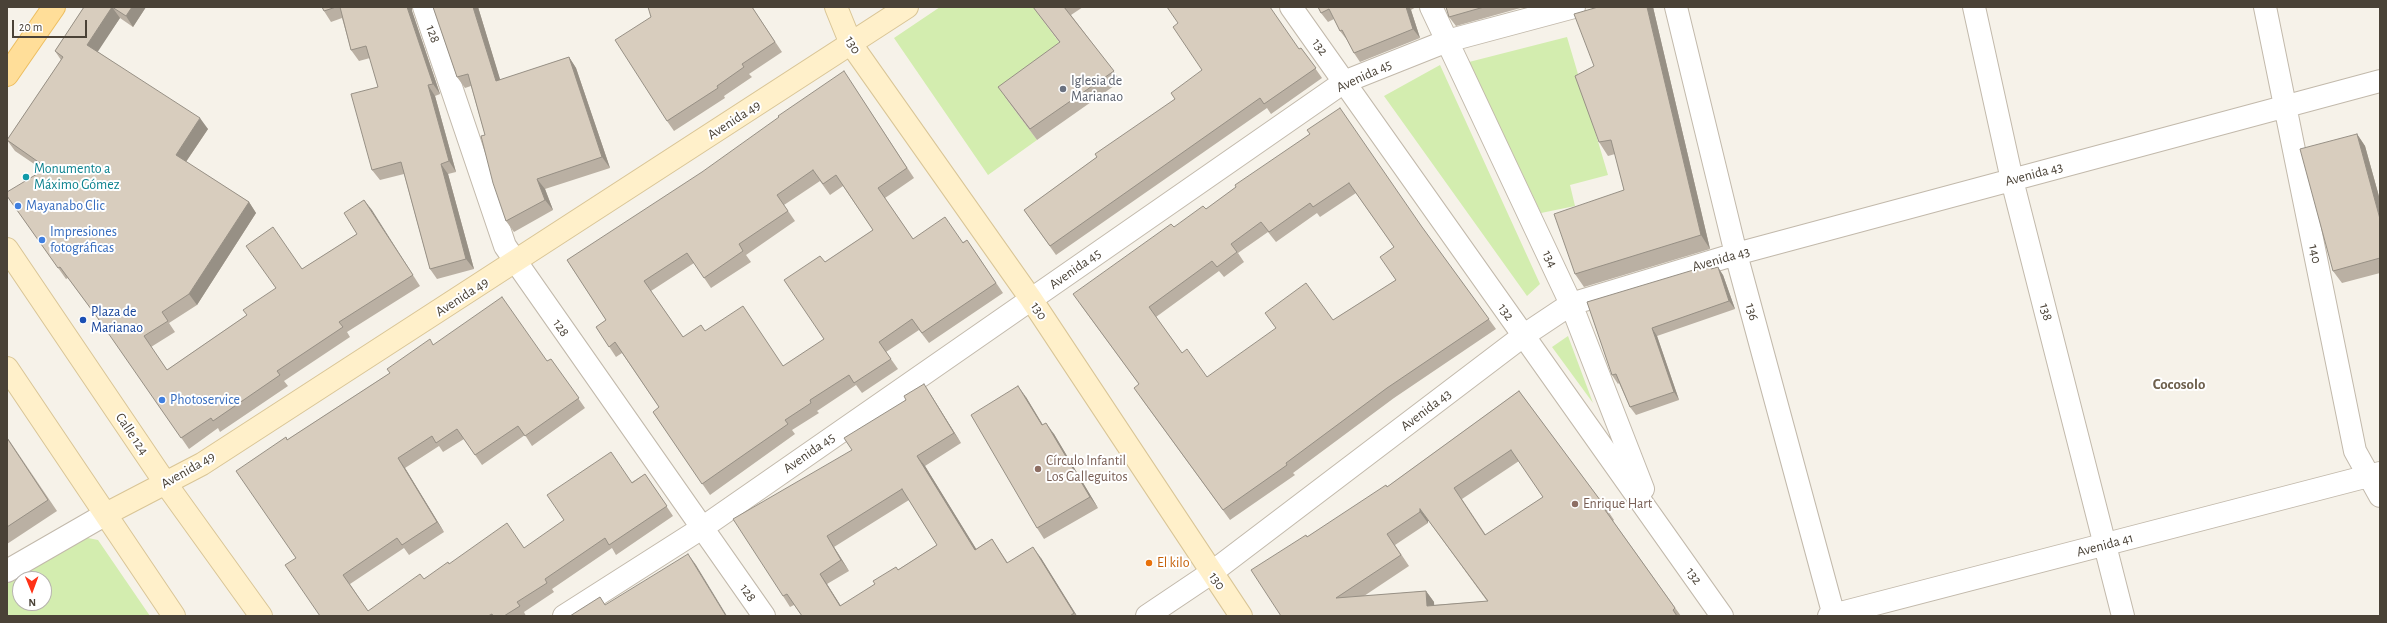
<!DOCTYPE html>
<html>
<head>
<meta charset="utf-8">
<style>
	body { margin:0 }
	#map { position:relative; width:2387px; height:623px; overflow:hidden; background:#f6f2e9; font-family:"Alegreya Sans",sans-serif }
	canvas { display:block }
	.frame { position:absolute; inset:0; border:8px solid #4a4237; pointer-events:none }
	.north { position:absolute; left:12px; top:571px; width:40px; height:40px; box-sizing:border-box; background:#fff; border:1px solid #b7b3af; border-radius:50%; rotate:179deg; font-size:11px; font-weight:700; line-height:16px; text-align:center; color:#4a4237 }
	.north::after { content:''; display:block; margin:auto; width:14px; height:18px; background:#ff3217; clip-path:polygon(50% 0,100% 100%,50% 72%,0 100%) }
	.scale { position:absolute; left:12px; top:20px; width:75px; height:18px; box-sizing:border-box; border:2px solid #4a4237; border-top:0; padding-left:5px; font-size:12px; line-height:14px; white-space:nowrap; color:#4a4237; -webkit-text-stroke:3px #fff; paint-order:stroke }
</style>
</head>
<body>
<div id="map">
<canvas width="2387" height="623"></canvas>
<div class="frame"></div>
<div class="north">N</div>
<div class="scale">20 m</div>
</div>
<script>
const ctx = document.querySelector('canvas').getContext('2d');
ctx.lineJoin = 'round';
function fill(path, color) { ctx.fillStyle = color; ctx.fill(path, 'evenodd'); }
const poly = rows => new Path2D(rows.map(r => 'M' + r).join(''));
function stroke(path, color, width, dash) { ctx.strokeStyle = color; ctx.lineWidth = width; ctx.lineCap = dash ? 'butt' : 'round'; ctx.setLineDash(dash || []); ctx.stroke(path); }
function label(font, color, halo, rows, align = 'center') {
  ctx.font = font + ' "Alegreya Sans",sans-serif'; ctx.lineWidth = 4; ctx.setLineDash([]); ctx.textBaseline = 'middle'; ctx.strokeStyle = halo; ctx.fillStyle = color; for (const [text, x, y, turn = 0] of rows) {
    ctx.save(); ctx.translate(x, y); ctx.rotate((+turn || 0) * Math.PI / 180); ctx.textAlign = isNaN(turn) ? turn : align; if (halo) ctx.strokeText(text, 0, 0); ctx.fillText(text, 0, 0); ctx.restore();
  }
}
fill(poly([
	[940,7,1033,7,1067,53,1005,97,1037,140,988,175,894,38],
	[1567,37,1608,175,1570,185,1575,206,1541,213,1469,62],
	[1440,65,1540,284,1527,296,1384,96],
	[1568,336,1593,403,1552,347],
	[83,537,98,540,150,616,7,616,7,584],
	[20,579,44,579,44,603,20,603]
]), '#d3edaf');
const street = poly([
	[424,7,505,246,764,616],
	[1291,7,1722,616],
	[1431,7,1571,304,1643,489],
	[1676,7,1736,254,1834,616],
	[1974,7,2012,180,2123,616],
	[2265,7,2355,451,2380,496],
	[7,571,106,514],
	[564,616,702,528,1344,82,1447,41,1574,7],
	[1147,616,1211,573,1523,336,1571,304,1736,254,2380,81],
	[1829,616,2380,473]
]);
const secondary = poly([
	[836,7,851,44,1031,299,1241,616],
	[7,249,166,484,261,616],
	[7,368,174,616],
	[106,514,202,464,907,7]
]);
const primary = poly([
	[7,75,54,7]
]);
stroke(street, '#c2b9ab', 24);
stroke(secondary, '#d9c596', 24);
stroke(primary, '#edbe60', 24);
stroke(street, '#fff', 22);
stroke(secondary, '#fff0ca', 22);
stroke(primary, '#ffde99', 22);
fill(poly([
	[84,7,146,7,133,27,120,18,97,51,208,129,186,162,249,202,256,213,197,305,169,323,175,332,151,347,167,370,247,315,302,269,357,234,364,200,420,286,347,332,350,337,284,381,288,386,220,432,218,428,189,449,104,326,68,278,66,279,7,196,43,170,15,151,7,140,61,60,55,51],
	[322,7,412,7,412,11,440,94,435,96,456,172,448,174,474,269,437,279,430,269,404,174,380,180,372,170,378,87,370,58,359,61,351,50,342,18,331,22,324,11],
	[433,7,478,7,500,80,569,57,576,68,610,168,545,189,553,210,514,232,506,221,485,135,471,86,465,88,457,77],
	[752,7,782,52,749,74,752,77,724,96,725,98,674,131,667,121],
	[1033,7,1083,7,1071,15,1121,81,1037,140,1005,97,1060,43],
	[1318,7,1416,7,1411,10,1420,38,1360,62,1354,53,1347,40,1340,31,1334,19,1328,22,1321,13],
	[1446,7,1524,7,1456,26,1449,17],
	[1598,7,1653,7,1710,249,1584,287,1575,274,1624,190,1615,154,1608,156,1599,142,1594,66],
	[1178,23,1299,49,1301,48,1322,78,1271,114,1267,108,1056,255,1024,210,1097,157,1175,99,1202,70],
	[851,82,914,178,885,198,913,239,963,242,967,240,1003,293,929,343,919,330,886,352,898,369,862,393,856,385,817,411,819,413,792,430,795,434,710,495,653,412,659,407,622,353,616,357,596,327,606,320,567,260],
	[820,181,830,195,843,186,873,230,825,262,824,339,784,366,705,331,683,337,651,291,694,263,711,288,751,262,746,255,795,221,784,205],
	[1310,134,1424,230,1496,329,1394,398,1293,473,1295,475,1230,520,1141,398,1139,384,1080,304,1174,227,1206,209],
	[1356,193,1394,247,1396,280,1333,320,1207,377,1182,353,1156,317,1219,271,1224,277,1244,262,1238,253,1268,232,1276,242,1317,213,1320,217],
	[2357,134,2365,146,2380,200,2380,273,2342,283,2333,271],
	[1713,268,1723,275,1735,309,1657,336,1679,400,1636,415,1630,407,1619,383,1618,384,1612,375,1587,302],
	[433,345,547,361,551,359,585,408,532,446,525,435,482,465,464,439,443,452,439,446,405,468,444,532,409,555,404,548,350,584,368,611,449,564,524,548,632,482,645,474,673,516,616,555,612,548,552,589,554,592,524,612,526,616,320,616,296,558,287,440],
	[1519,391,1606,508,1614,520,1613,521,1681,616,1281,616,1307,537,1387,487],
	[1519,461,1543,497,1486,535,1462,499],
	[1428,520,1487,601,1434,605,1434,602,1426,591,1364,596,1409,566,1395,545,1428,523],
	[931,395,961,443,925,466,976,549,992,539,1008,563,1041,558,1077,616,802,616,794,605,790,607,783,596,852,450],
	[909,500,937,545,841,606,827,584,849,571,834,547],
	[1026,397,1043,425,1054,434,1098,508,1044,539,1037,528],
	[7,437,57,511,7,544]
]), '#bab0a3');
fill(poly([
	[112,7,120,18,95,56,87,45],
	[132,7,146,7,133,27,126,16],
	[407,7,412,7,412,11,440,94,433,84],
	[473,7,478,7,504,92,496,81],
	[1406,7,1409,7,1411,10,1420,38,1413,29],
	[1647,7,1653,7,1710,249,1701,235],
	[569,57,576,68,610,168,602,157],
	[428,85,435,96,456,172,449,161],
	[200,118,208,129,183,166,176,155],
	[2357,134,2365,146,2380,200,2380,219],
	[441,164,448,174,474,269,466,259],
	[537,179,545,189,553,210,545,200],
	[364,200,372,210,420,286,413,275],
	[249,202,256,213,197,305,189,294],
	[1718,267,1723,275,1735,309,1729,301],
	[1652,328,1657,336,1679,400,1674,392],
	[924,384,931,395,961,443,954,433],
	[1018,386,1026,397,1050,437,1042,425],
	[1046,423,1054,434,1098,508,1090,497],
	[917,456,925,466,983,560,975,550],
	[398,458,405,468,444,532,437,522],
	[1420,509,1428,520,1428,523,1420,512],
	[827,536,834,547,849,571,841,560],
	[1033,547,1041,558,1077,616,1074,613],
	[688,554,696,565,727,616,726,616],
	[820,574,827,584,847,616,840,606],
	[1426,591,1434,602,1435,616,1427,606]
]), '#979085');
const building = poly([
	[84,7,132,7,126,16,112,7,87,45,200,118,176,155,249,202,189,294,162,312,168,321,144,336,167,370,247,315,243,310,276,288,246,246,273,227,302,269,357,234,344,213,364,200,413,275,339,322,343,327,277,371,280,375,213,421,211,418,181,438,97,317,60,267,58,268,7,196,7,192,47,168,7,140,63,57,55,51,84,7],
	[322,7,336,7,324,11,322,7],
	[340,7,407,7,433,84,428,85,449,161,441,164,466,259,430,269,401,162,372,170,351,94,378,87,366,46,351,50,340,7],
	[433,7,473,7,496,81,569,57,602,157,537,179,545,200,506,221,493,183,481,136,485,135,468,74,457,77,433,7],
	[648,7,752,7,775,42,742,64,744,67,717,86,718,88,667,121,615,40,651,17,648,7],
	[1033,7,1064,7,1114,71,1030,129,998,87,1060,42,1033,7],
	[1167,7,1270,7,1299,49,1301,48,1316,68,1264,104,1260,98,1050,246,1024,210,1097,157,1095,154,1175,99,1171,93,1202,70,1173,27,1178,23,1167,7],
	[1318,7,1406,7,1413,29,1354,53,1342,30,1340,31,1329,9,1321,13,1318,7],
	[1446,7,1484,7,1449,17,1446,7],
	[1598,7,1647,7,1701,235,1575,274,1554,214,1624,190,1611,140,1599,142,1575,76,1594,66,1574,14,1598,7],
	[844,71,907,168,878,188,913,239,945,217,963,243,967,240,996,283,922,333,912,319,879,342,891,359,854,383,849,375,810,400,811,403,785,420,788,424,702,484,653,412,659,407,615,342,609,347,596,327,606,320,567,260,702,172,779,117,778,116,844,71],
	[813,170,823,184,836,175,873,230,825,262,820,256,784,280,824,339,783,366,743,306,705,331,701,325,683,337,644,281,687,253,704,278,743,251,739,244,788,211,777,195,813,170],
	[1340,108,1422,227,1489,319,1387,388,1286,463,1287,465,1223,510,1134,388,1139,384,1073,294,1171,224,1174,227,1203,206,1206,209,1236,187,1235,185,1310,134,1307,130,1340,108],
	[1349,183,1394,247,1380,257,1396,280,1333,320,1306,283,1265,313,1276,328,1207,377,1187,349,1182,353,1149,307,1212,261,1217,267,1237,252,1231,244,1261,222,1269,232,1310,203,1313,207,1349,183],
	[2357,134,2380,219,2380,258,2333,271,2300,149,2357,134],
	[1710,265,1711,269,1718,267,1729,301,1652,328,1674,392,1630,407,1616,374,1612,375,1587,302,1710,265],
	[502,297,547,361,551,359,579,398,525,436,518,426,475,455,457,429,436,443,432,436,398,458,437,522,402,545,397,538,343,575,368,611,420,574,424,579,448,562,449,564,507,523,524,548,564,520,547,495,611,452,632,483,645,474,667,506,609,545,605,538,545,579,547,583,517,602,520,606,504,616,493,616,492,614,488,616,320,616,285,565,296,558,236,471,286,437,287,440,390,373,387,369,430,339,433,345,502,297],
	[924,384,954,433,917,456,975,550,992,539,1007,563,1033,547,1074,613,1070,616,802,616,787,594,783,596,733,519,852,450,844,438,906,400,904,396,924,384],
	[902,489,937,545,898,570,896,567,873,581,875,584,840,606,820,574,841,560,827,536,902,489],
	[1018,386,1042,425,1046,423,1090,497,1037,528,971,415,1018,386],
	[1519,391,1606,508,1605,510,1675,608,1673,610,1677,616,1281,616,1251,570,1306,535,1307,537,1386,485,1387,487,1519,391],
	[1511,450,1543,497,1485,535,1454,488,1511,450],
	[1420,509,1488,601,1427,606,1426,591,1336,598,1401,555,1387,534,1420,512,1420,509],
	[7,438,48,500,7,527,7,438],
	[688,554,726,616,570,616,600,597,605,605,688,554]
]);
fill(building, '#d8cdbe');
stroke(building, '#979085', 1);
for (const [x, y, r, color] of [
	[1063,89,4,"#6b7280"],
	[26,177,4,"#0f9aa8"],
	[18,206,4,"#3f7fe0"],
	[42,240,4,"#3f7fe0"],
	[83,320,4,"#1a4fb4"],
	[162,400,4,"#3f7fe0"],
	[1038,469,4,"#8d6e63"],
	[1575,504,4,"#8d6e63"],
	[1149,563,4,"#e8710a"]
]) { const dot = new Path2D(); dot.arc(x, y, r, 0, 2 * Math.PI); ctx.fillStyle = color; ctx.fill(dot); stroke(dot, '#fff', 1.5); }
label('14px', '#4a4237', '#fff', [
	["128",433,34,71],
	["130",853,45,61],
	["132",1320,47,55],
	["Avenida 45",1364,76,-25],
	["Avenida 49",734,120,-33],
	["Avenida 43",2034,174,-15],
	["140",2315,254,78],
	["134",1550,259,65],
	["Avenida 43",1721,259,-16],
	["Avenida 45",1075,269,-35],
	["Avenida 49",462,297,-33],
	["130",1039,311,57],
	["132",1506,312,55],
	["136",1752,312,75],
	["138",2046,312,76],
	["128",561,328,55],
	["Avenida 43",1426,410,-37],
	["Calle 124",132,434,56],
	["Avenida 45",809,453,-35],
	["Avenida 49",188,470,-30],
	["Avenida 41",2105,545,-15],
	["132",1694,576,55],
	["130",1217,581,56],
	["128",748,593,55]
]);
label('14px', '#5b616d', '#fff', [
	["Iglesia de",1071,81],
	["Marianao",1071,97]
], 'left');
label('14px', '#0d838f', '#fff', [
	["Monumento a",34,169],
	["Máximo Gómez",34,185]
], 'left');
label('14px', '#366cbe', '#fff', [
	["Mayanabo Clic",26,206],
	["Impresiones",50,232],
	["fotográficas",50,248],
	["Photoservice",170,400]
], 'left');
label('14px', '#164399', '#fff', [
	["Plaza de",91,312],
	["Marianao",91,328]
], 'left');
label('14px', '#785e54', '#fff', [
	["Círculo Infantil",1046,461],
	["Los Galleguitos",1046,477],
	["Enrique Hart",1583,504]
], 'left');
label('14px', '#c56008', '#fff', [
	["El kilo",1157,563]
], 'left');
label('bold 15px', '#6e604d', '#fff', [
	["Cocosolo",2179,384]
]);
</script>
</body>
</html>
